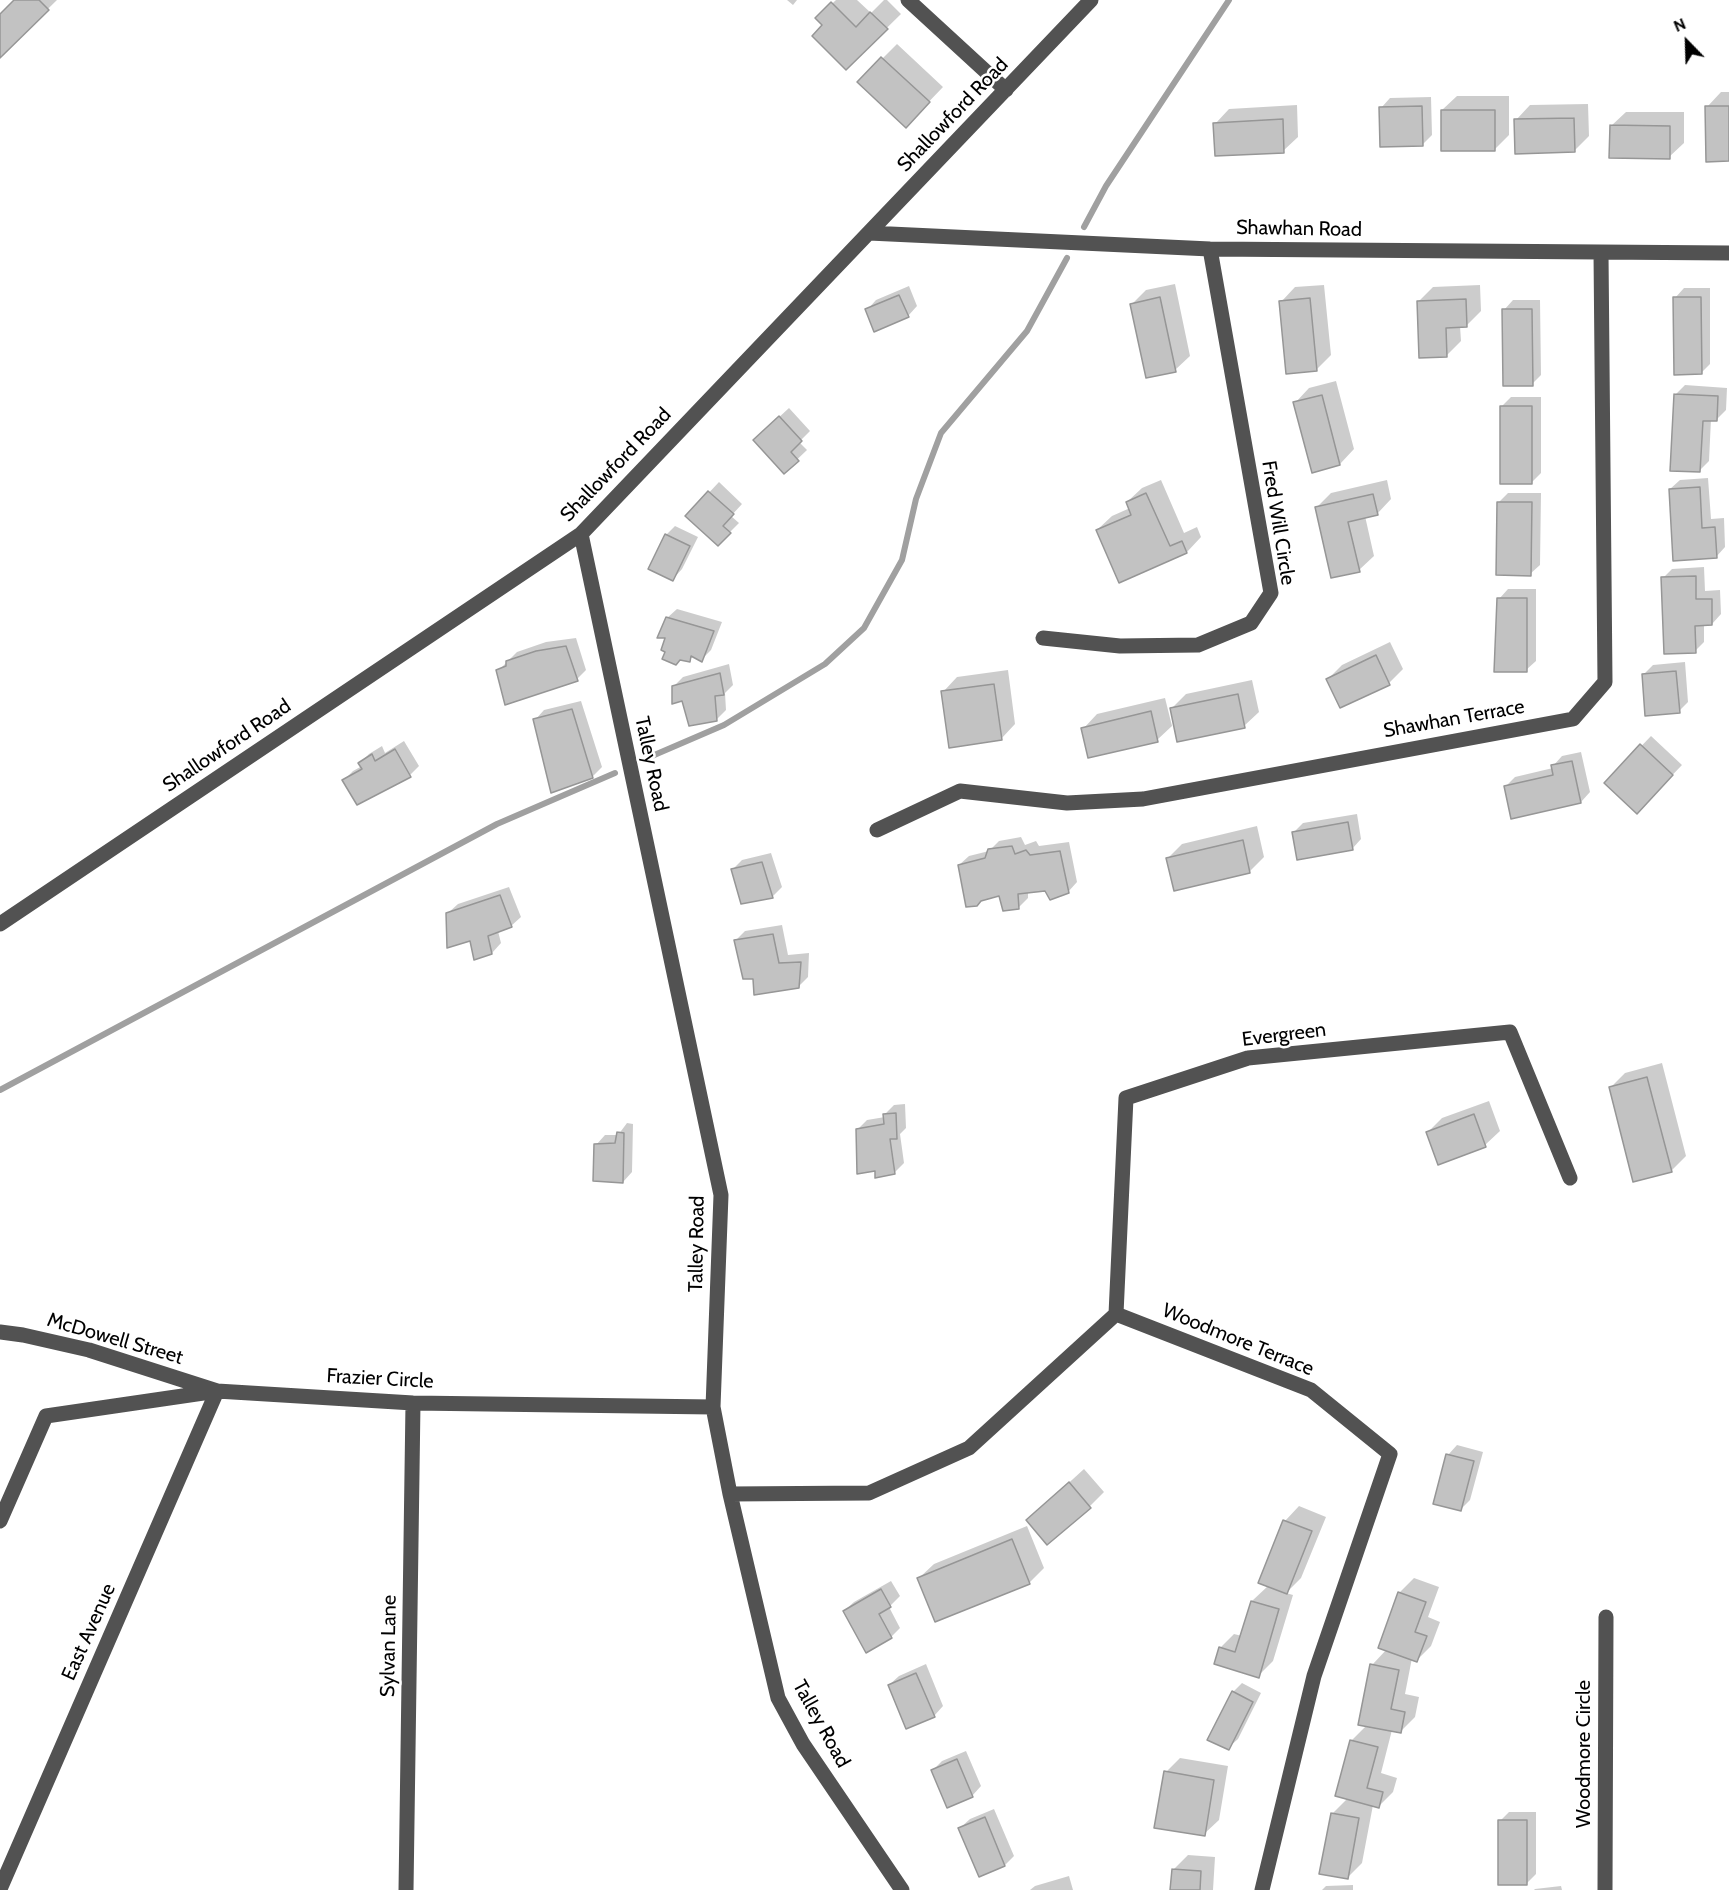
<!DOCTYPE html>
<html>
<head>
<meta charset="utf-8">
<style>
	body { margin:0 }
	#map { position:relative; width:1729px; height:1890px; overflow:hidden; background:#fff; font-family:Cabin,sans-serif }
	canvas { display:block }
	.north { position:absolute; left:1657px; top:12px; width:60px; height:60px; -webkit-text-stroke:4px #fff; paint-order:stroke; rotate:337deg; font-size:16px; font-weight:700; line-height:24px; text-align:center; color:#000 }
	.north::after { content:''; display:block; margin:auto; width:21px; height:27px; background:#000; clip-path:polygon(50% 0,100% 100%,50% 72%,0 100%) }
</style>
</head>
<body>
<div id="map">
<canvas width="1729" height="1890"></canvas>
<div class="north">N</div>
</div>
<script>
const ctx = document.querySelector('canvas').getContext('2d');
ctx.lineJoin = 'round';
function fill(path, color) { ctx.fillStyle = color; ctx.fill(path, 'evenodd'); }
const poly = rows => new Path2D(rows.map(r => 'M' + r).join(''));
function stroke(path, color, width, dash) { ctx.strokeStyle = color; ctx.lineWidth = width; ctx.lineCap = dash ? 'butt' : 'round'; ctx.setLineDash(dash || []); ctx.stroke(path); }
function label(font, color, halo, rows, align = 'center') {
  ctx.font = font + ' Cabin,sans-serif'; ctx.lineWidth = 5; ctx.setLineDash([]); ctx.textBaseline = 'middle'; ctx.strokeStyle = halo; ctx.fillStyle = color; for (const [text, x, y, turn = 0] of rows) {
    ctx.save(); ctx.translate(x, y); ctx.rotate((+turn || 0) * Math.PI / 180); ctx.textAlign = isNaN(turn) ? turn : align; if (halo) ctx.strokeText(text, 0, 0); ctx.fillText(text, 0, 0); ctx.restore();
  }
}
fill(poly([
	[16,0,57,0,0,56,0,16],
	[787,0,797,0,793,5],
	[836,0,857,0,871,13,884,0,887,0,901,14,846,68,824,25,817,18],
	[897,44,943,87,920,111,859,82],
	[1721,92,1729,92,1729,160,1707,107],
	[1457,96,1509,96,1509,135,1495,149,1442,110],
	[1431,97,1432,135,1422,145,1381,108,1390,98],
	[1588,104,1589,136,1574,151,1516,120,1530,105],
	[1297,105,1298,137,1283,151,1215,124,1229,109],
	[1626,112,1684,112,1684,143,1669,157,1611,126],
	[1175,284,1190,356,1175,370,1132,304,1146,290],
	[1324,285,1331,355,1316,370,1281,302,1295,287],
	[1480,285,1481,311,1467,325,1460,326,1461,341,1446,356,1419,301,1433,287],
	[909,286,917,306,908,316,867,310,876,300],
	[1684,288,1710,288,1710,364,1701,373,1675,298],
	[1513,300,1540,300,1541,375,1532,384,1504,310],
	[1336,381,1354,449,1340,464,1313,471,1295,403,1309,388],
	[1685,385,1727,388,1726,410,1716,420,1711,419,1709,461,1699,471,1675,395],
	[1511,397,1541,397,1541,473,1531,483,1502,406],
	[789,408,810,431,799,442,807,450,784,472,764,431],
	[1708,478,1711,519,1724,518,1725,547,1716,557,1670,489,1680,480],
	[1161,480,1184,533,1197,527,1201,537,1187,552,1120,581,1097,530,1112,516,1130,508,1127,502,1142,488],
	[1387,480,1391,499,1377,514,1365,516,1374,556,1359,570,1316,508,1331,493],
	[719,482,742,504,731,516,739,523,718,544,687,516],
	[1508,493,1541,493,1540,565,1530,574,1499,502],
	[675,526,698,537,682,569,673,579,666,535],
	[1704,567,1705,591,1720,590,1721,614,1712,624,1704,624,1704,642,1695,651,1663,578,1672,569],
	[1508,589,1536,589,1536,661,1526,670,1499,599],
	[677,609,722,622,711,650,701,660,694,656,689,660,667,637,667,618],
	[576,638,586,670,577,679,498,671,517,652,546,642],
	[1390,642,1403,669,1389,683,1328,679,1342,665],
	[1685,662,1688,702,1679,711,1643,675,1653,665],
	[729,664,733,685,725,693,726,710,716,720,683,699,673,687,683,677],
	[1008,670,1015,724,1001,739,943,692,957,677],
	[1252,680,1259,712,1244,726,1172,708,1186,694],
	[1165,698,1172,726,1157,740,1083,729,1097,714],
	[581,701,602,767,592,777,535,720,544,710],
	[1651,736,1682,765,1637,812,1606,783],
	[404,741,419,766,410,775,344,780,353,771,362,766,360,763,369,754,382,746,385,753],
	[1581,752,1590,792,1581,802,1506,786,1515,777,1553,768,1553,766,1562,756],
	[1357,814,1361,839,1352,849,1293,833,1303,823],
	[1257,826,1264,857,1249,872,1168,858,1182,844],
	[1021,837,1025,845,1036,841,1039,846,1069,842,1077,882,1068,892,1046,890,1028,891,1028,898,1019,907,959,865,969,856,989,851,999,841],
	[771,853,782,887,773,896,742,902,732,870,742,860],
	[509,887,521,917,511,926,498,931,501,943,492,953,471,939,448,913,458,904],
	[782,925,788,955,809,953,808,977,798,987,755,978,736,940,745,931],
	[1662,1063,1686,1156,1671,1171,1611,1087,1625,1073],
	[1489,1101,1500,1131,1485,1145,1427,1133,1442,1118],
	[905,1104,906,1128,900,1134,904,1163,894,1173,876,1169,857,1130,867,1120,885,1117,884,1115,894,1105],
	[627,1123,633,1124,632,1172,623,1182,596,1145,605,1135,618,1135],
	[1457,1445,1483,1452,1470,1500,1461,1509,1448,1455],
	[1084,1469,1104,1492,1090,1506,1028,1520],
	[1299,1506,1326,1517,1301,1578,1286,1593,1293,1595,1273,1661,1258,1676,1220,1648,1234,1634,1242,1636,1252,1601,1269,1585,1285,1521],
	[1027,1526,1044,1568,1029,1583,919,1578,934,1564],
	[1414,1578,1439,1587,1428,1617,1440,1622,1431,1646,1417,1660,1412,1658,1405,1694,1419,1697,1415,1717,1400,1732,1392,1730,1381,1773,1397,1778,1393,1792,1379,1806,1373,1805,1362,1863,1347,1878,1332,1814,1348,1798,1352,1740,1367,1725,1372,1665,1387,1649,1380,1647,1400,1592],
	[891,1581,900,1596,889,1607,900,1628,891,1637,844,1611,854,1602],
	[926,1664,943,1706,934,1716,889,1685,899,1676],
	[1242,1683,1261,1693,1238,1739,1228,1748,1233,1692],
	[966,1751,981,1786,972,1796,932,1771,942,1761],
	[1180,1758,1228,1766,1219,1820,1204,1834,1166,1772],
	[994,1809,1014,1856,1005,1865,960,1828,970,1819],
	[1509,1812,1536,1812,1536,1874,1527,1883,1500,1821],
	[1188,1855,1215,1857,1213,1890,1172,1890,1173,1870],
	[1069,1876,1073,1890,1030,1890,1035,1886],
	[1353,1885,1353,1890,1322,1890,1326,1886],
	[1561,1886,1562,1890,1534,1890,1535,1889]
]), '#0003');
stroke(poly([
	[1084,227,1106,186,1229,0],
	[645,759,724,725,825,664,864,628,902,560,916,499,941,433,1027,331,1067,258],
	[0,1090,497,824,615,773]
]), '#a0a0a0', 6);
const building = poly([
	[14,0,39,0,49,10,0,58,0,14,14,0],
	[831,2,856,27,870,12,888,29,846,70,812,36,822,25,815,18,831,2],
	[881,57,930,102,906,128,857,82,881,57],
	[1422,106,1423,146,1380,147,1379,107,1422,106],
	[1705,106,1729,106,1729,161,1706,162,1705,106],
	[1441,110,1495,110,1495,151,1441,151,1441,110],
	[1574,118,1575,152,1515,154,1514,119,1574,118],
	[1283,119,1284,153,1215,156,1213,123,1283,119],
	[1610,125,1670,126,1670,159,1609,158,1610,125],
	[899,295,909,317,874,332,865,309,899,295],
	[1160,297,1176,372,1146,378,1130,304,1160,297],
	[1673,297,1701,297,1702,374,1674,375,1673,297],
	[1310,298,1317,371,1286,374,1279,301,1310,298],
	[1466,299,1467,327,1446,328,1447,357,1419,358,1417,301,1466,299],
	[1502,309,1532,309,1533,386,1503,386,1502,309],
	[1674,394,1718,396,1717,421,1703,421,1700,472,1670,471,1674,394],
	[1322,395,1340,465,1312,473,1293,402,1322,395],
	[1500,406,1532,406,1532,484,1500,484,1500,406],
	[779,416,802,441,791,452,799,461,784,474,753,440,779,416],
	[1700,487,1702,528,1715,527,1717,558,1673,561,1669,489,1700,487],
	[708,491,734,514,723,526,731,533,718,546,685,516,708,491],
	[1146,493,1170,546,1182,541,1187,553,1119,583,1096,530,1131,515,1126,502,1146,493],
	[1373,494,1378,515,1348,522,1360,572,1331,578,1315,507,1373,494],
	[1497,502,1532,502,1531,576,1496,575,1497,502],
	[665,534,690,546,673,581,648,569,665,534],
	[1696,576,1696,599,1712,599,1712,625,1695,626,1696,653,1664,654,1661,577,1696,576],
	[1497,598,1527,598,1527,672,1494,672,1497,598],
	[666,617,714,631,702,662,691,656,690,662,680,660,676,665,662,659,665,652,661,650,665,638,657,638,666,617],
	[566,646,578,681,505,705,496,670,506,666,506,661,536,651,566,646],
	[1376,655,1390,685,1340,708,1326,679,1376,655],
	[1676,671,1680,713,1645,716,1642,674,1676,671],
	[720,673,724,695,715,696,717,721,689,726,682,701,672,704,672,686,720,673],
	[994,684,1002,740,949,748,941,691,994,684],
	[1238,694,1245,728,1177,742,1170,708,1238,694],
	[572,709,593,778,551,793,533,719,572,709],
	[1151,711,1158,742,1088,758,1081,728,1151,711],
	[1640,744,1673,775,1637,814,1604,783,1640,744],
	[395,749,411,777,357,805,342,780,362,769,358,763,372,754,375,761,395,749],
	[1572,761,1581,803,1511,819,1504,786,1553,775,1551,765,1572,761],
	[1348,822,1353,850,1297,860,1292,832,1348,822],
	[1243,840,1250,873,1174,891,1166,858,1243,840],
	[1012,846,1015,854,1026,850,1030,855,1060,851,1069,893,1050,900,1045,891,1018,894,1019,909,1003,911,999,896,981,901,977,906,966,907,958,865,985,858,988,849,1012,846],
	[762,862,773,898,741,904,731,869,762,862],
	[500,895,512,927,488,936,492,954,474,960,470,941,447,948,446,913,500,895],
	[773,934,779,963,801,962,799,988,754,995,753,979,743,979,734,940,773,934],
	[1647,1077,1672,1172,1633,1182,1609,1087,1647,1077],
	[896,1113,897,1139,890,1139,895,1174,875,1178,875,1171,857,1174,856,1129,884,1124,883,1114,896,1113],
	[1474,1114,1486,1147,1438,1165,1426,1132,1474,1114],
	[617,1132,624,1133,623,1183,593,1181,594,1144,615,1143,617,1132],
	[1446,1454,1474,1461,1461,1511,1433,1504,1446,1454],
	[1069,1482,1091,1508,1047,1545,1026,1520,1069,1482],
	[1283,1520,1312,1531,1287,1594,1258,1583,1283,1520],
	[1012,1539,1030,1584,935,1622,917,1578,1012,1539],
	[881,1589,891,1607,879,1614,892,1638,866,1653,843,1611,881,1589],
	[1398,1592,1426,1602,1415,1632,1427,1636,1417,1662,1378,1648,1398,1592],
	[1251,1601,1279,1609,1259,1678,1214,1664,1219,1647,1235,1652,1251,1601],
	[1370,1664,1399,1670,1391,1709,1405,1712,1401,1733,1358,1725,1370,1664],
	[916,1673,935,1717,906,1729,888,1685,916,1673],
	[1232,1691,1253,1702,1229,1750,1207,1740,1232,1691],
	[1350,1740,1378,1747,1367,1788,1383,1792,1379,1808,1335,1796,1350,1740],
	[957,1759,973,1797,947,1808,931,1770,957,1759],
	[1164,1771,1214,1780,1205,1836,1154,1828,1164,1771],
	[1331,1813,1359,1818,1348,1879,1319,1874,1331,1813],
	[985,1817,1005,1866,979,1877,958,1828,985,1817],
	[1498,1820,1527,1820,1527,1885,1498,1885,1498,1820],
	[1172,1869,1201,1871,1200,1890,1170,1890,1172,1869]
]);
fill(building, '#c2c2c2');
stroke(building, '#969696', 1.5);
stroke(poly([
	[908,0,1006,90],
	[869,233,1210,249,1729,253],
	[581,534,721,1195,713,1407,730,1494,778,1698,803,1744,902,1890],
	[1043,638,1120,646,1198,645,1251,623,1271,593,1210,249],
	[877,830,960,791,1067,803,1143,799,1573,719,1605,682,1601,253],
	[0,924,581,534,1091,0],
	[1116,1314,1126,1098,1248,1058,1510,1032,1570,1178],
	[0,1332,23,1335,89,1350,217,1391,0,1889],
	[730,1494,869,1493,969,1448,1116,1314,1311,1390,1390,1454,1314,1676,1262,1890],
	[0,1521,46,1416,217,1391,413,1403,713,1407],
	[406,1890,413,1403],
	[1605,1890,1606,1617]
]), '#525252', 15);
label('20px', '#000', '#fff', [
	["Shallowford Road",953,115,-46],
	["Shawhan Road",1299,229,1],
	["Shallowford Road",616,465,-46],
	["Fred Will Circle",1278,523,81],
	["Shawhan Terrace",1454,719,-10],
	["Shallowford Road",227,746,-34],
	["Talley Road",651,764,78],
	["Evergreen",1284,1035,-7],
	["Talley Road",697,1244,-89],
	["McDowell Street",115,1339,16],
	["Woodmore Terrace",1238,1340,22],
	["Frazier Circle",380,1379,3],
	["East Avenue",89,1632,-66],
	["Sylvan Lane",389,1646,-89],
	["Talley Road",821,1724,61],
	["Woodmore Circle",1584,1754,-90]
]);
</script>
</body>
</html>
